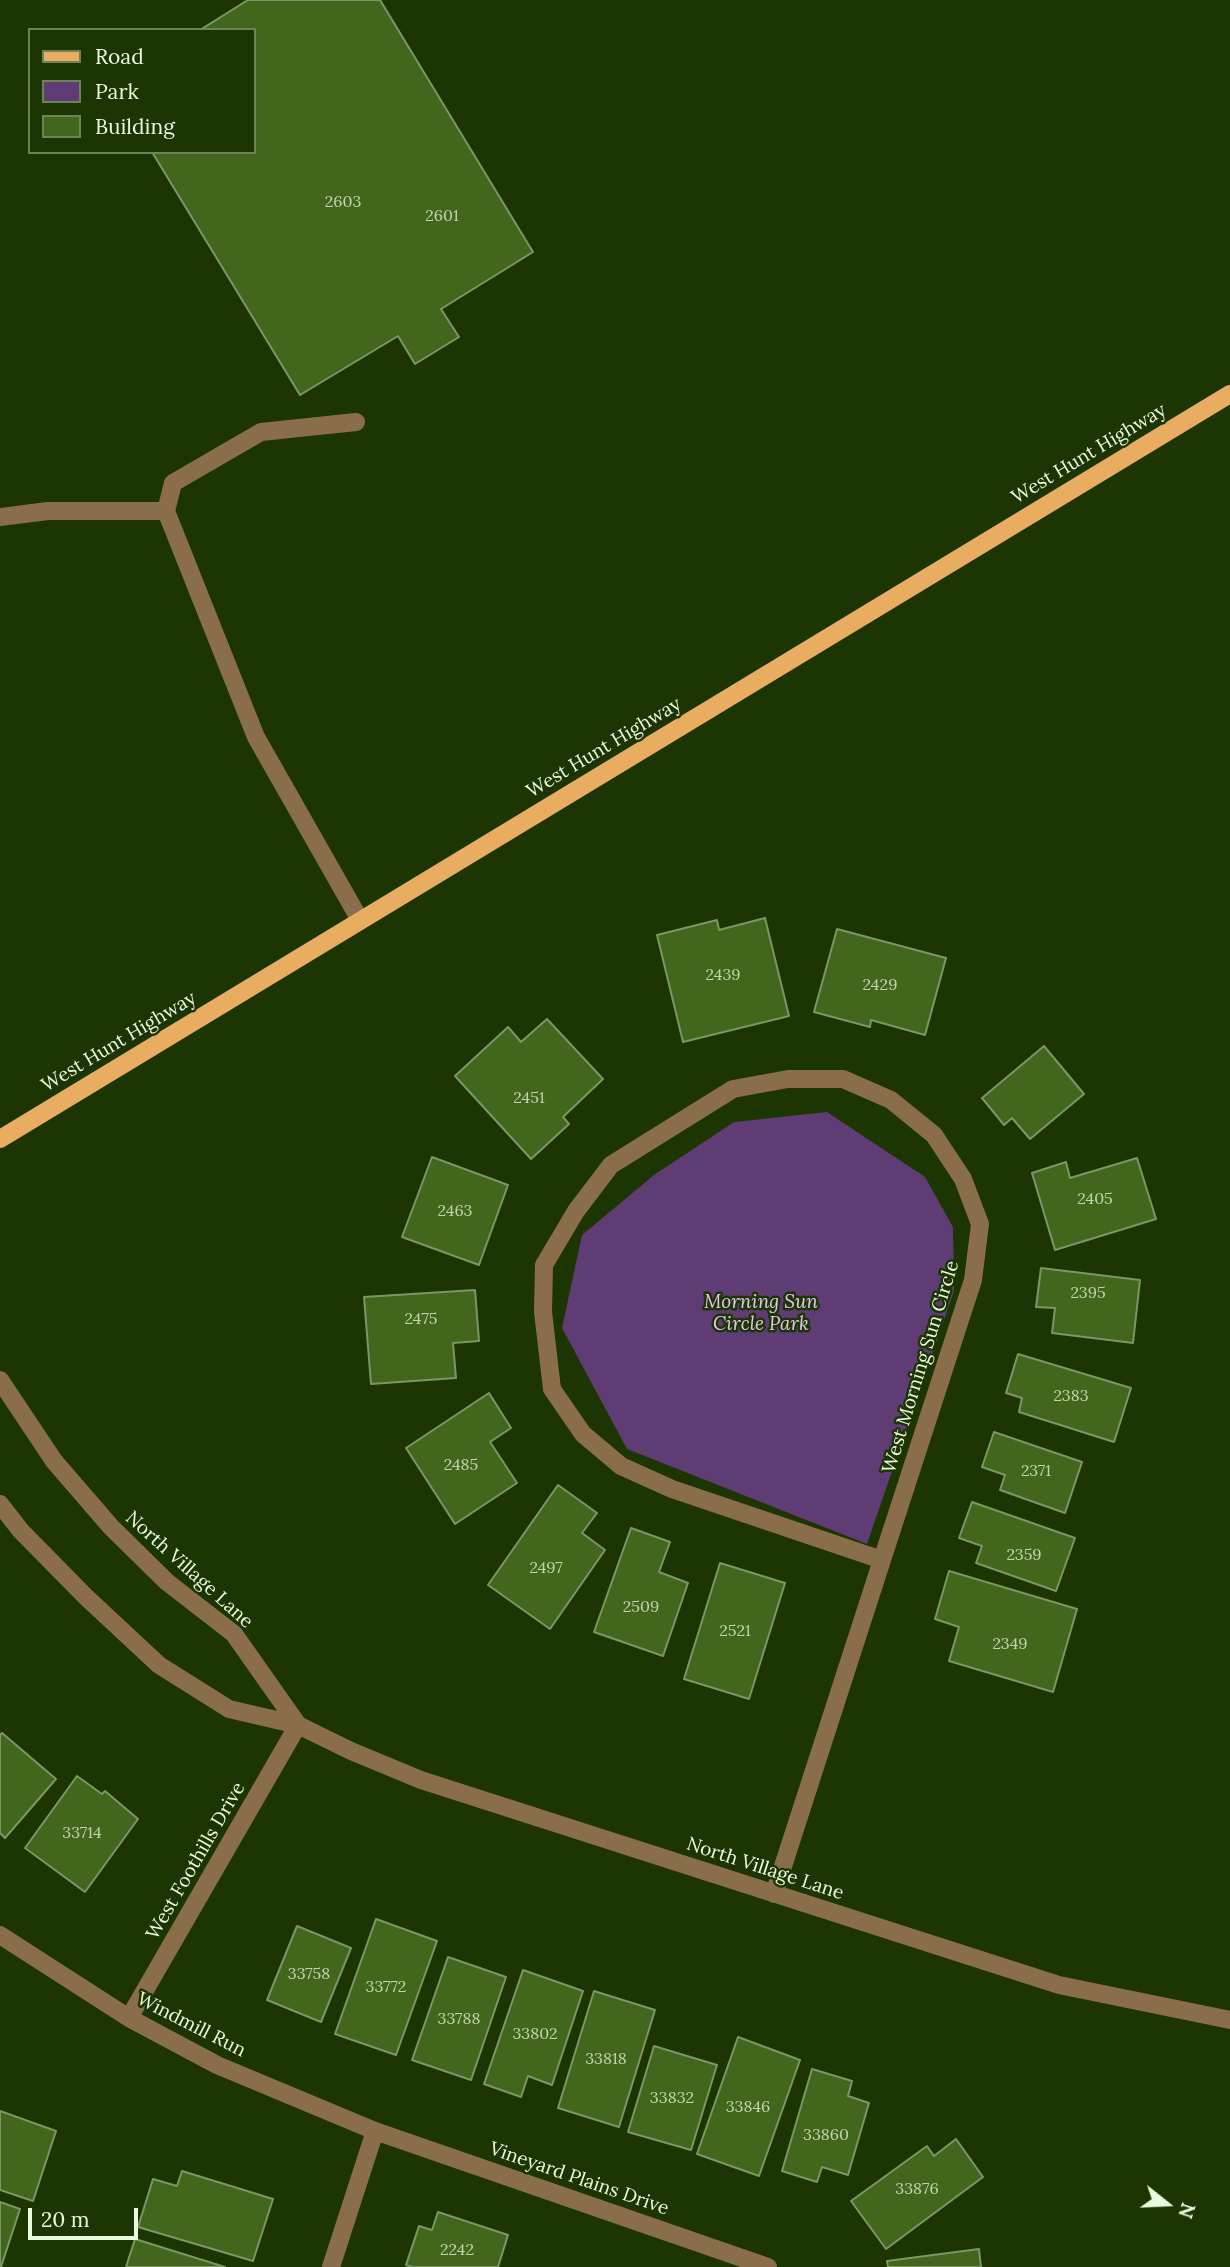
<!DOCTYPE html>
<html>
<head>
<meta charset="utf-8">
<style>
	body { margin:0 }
	#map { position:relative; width:1230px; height:2267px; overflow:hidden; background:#1d3403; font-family:Lora,serif }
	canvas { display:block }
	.legend { position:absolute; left:28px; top:28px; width:228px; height:126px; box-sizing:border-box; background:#1d3403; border:2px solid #6f835b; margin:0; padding:9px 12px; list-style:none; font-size:21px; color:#eafadf }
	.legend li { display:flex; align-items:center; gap:14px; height:35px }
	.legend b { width:35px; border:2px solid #6f835b }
	.north { position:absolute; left:1132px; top:2169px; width:70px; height:70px; -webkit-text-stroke:5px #1d3403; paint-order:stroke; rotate:108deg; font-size:19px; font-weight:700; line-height:28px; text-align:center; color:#eafadf }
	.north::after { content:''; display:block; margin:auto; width:24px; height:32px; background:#eafadf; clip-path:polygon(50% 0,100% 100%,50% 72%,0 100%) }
	.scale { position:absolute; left:28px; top:2208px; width:110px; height:32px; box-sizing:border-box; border:4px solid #eafadf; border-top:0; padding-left:9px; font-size:21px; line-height:24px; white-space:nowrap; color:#eafadf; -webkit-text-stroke:5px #1d3403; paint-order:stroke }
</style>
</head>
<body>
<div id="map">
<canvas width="1230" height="2267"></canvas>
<ul class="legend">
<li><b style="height:9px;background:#e8ad60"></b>Road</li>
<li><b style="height:19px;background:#5f3c73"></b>Park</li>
<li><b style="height:19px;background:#42661c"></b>Building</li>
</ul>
<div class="north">N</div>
<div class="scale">20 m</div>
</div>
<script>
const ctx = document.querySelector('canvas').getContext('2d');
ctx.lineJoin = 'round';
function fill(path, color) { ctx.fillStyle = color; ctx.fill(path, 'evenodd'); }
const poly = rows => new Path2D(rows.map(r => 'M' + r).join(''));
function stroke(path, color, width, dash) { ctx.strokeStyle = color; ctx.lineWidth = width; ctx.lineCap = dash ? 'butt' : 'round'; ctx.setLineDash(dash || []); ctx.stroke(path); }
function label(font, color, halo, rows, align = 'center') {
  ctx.font = font + ' Lora,serif'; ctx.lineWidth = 5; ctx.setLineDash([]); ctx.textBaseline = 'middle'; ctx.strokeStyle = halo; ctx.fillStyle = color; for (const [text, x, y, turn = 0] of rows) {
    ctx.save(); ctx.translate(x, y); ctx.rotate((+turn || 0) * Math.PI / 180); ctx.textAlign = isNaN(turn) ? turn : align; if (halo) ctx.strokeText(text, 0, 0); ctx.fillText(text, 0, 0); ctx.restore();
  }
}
fill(poly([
	[827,1112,925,1177,953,1227,954,1291,867,1544,627,1449,562,1328,582,1235,654,1175,734,1122]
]), '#5f3c73');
const building = poly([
	[248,0,380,0,533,252,441,309,459,337,415,364,398,336,300,395,152,152,254,152,254,30,200,30,248,0],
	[765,918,789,1016,683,1042,657,935,717,920,719,930,765,918],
	[837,929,946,958,925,1035,871,1020,870,1027,814,1012,837,929],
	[547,1019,603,1079,563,1117,569,1124,531,1159,455,1076,508,1027,521,1042,547,1019],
	[1044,1046,1084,1094,1030,1139,1012,1118,1004,1125,982,1098,1044,1046],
	[432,1157,508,1185,479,1265,402,1237,432,1157],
	[1137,1158,1156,1219,1055,1250,1032,1173,1066,1162,1070,1178,1137,1158],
	[1041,1268,1140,1280,1133,1343,1052,1333,1055,1308,1036,1307,1041,1268],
	[475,1290,479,1341,453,1343,456,1378,371,1384,364,1297,475,1290],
	[1018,1354,1131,1388,1114,1442,1019,1412,1022,1398,1006,1393,1018,1354],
	[489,1393,511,1428,490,1442,517,1483,455,1524,406,1448,489,1393],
	[994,1432,1082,1462,1065,1513,1000,1490,1005,1475,982,1467,994,1432],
	[558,1485,597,1513,582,1533,605,1550,550,1629,488,1585,558,1485],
	[972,1502,1075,1538,1056,1591,976,1563,982,1546,959,1538,972,1502],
	[631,1528,670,1542,659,1572,688,1583,663,1656,594,1632,631,1528],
	[720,1563,785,1583,749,1699,684,1679,720,1563],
	[949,1571,1077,1609,1053,1692,949,1661,959,1627,935,1619,949,1571],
	[2,1733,56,1779,5,1838,0,1833,0,1735,2,1733],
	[77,1776,102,1794,105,1791,138,1819,85,1892,25,1848,77,1776],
	[376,1919,437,1941,396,2055,335,2034,376,1919],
	[297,1926,351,1948,321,2022,267,2000,297,1926],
	[448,1957,506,1977,471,2080,412,2060,448,1957],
	[523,1970,583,1991,552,2085,528,2076,521,2097,484,2084,523,1970],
	[594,1991,655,2010,619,2127,558,2108,594,1991],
	[738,2037,800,2060,759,2176,697,2154,738,2037],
	[654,2046,717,2065,691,2150,628,2132,654,2046],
	[812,2069,852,2081,848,2096,869,2103,848,2175,822,2167,817,2182,782,2171,812,2069],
	[0,2111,56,2131,33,2201,0,2190,0,2111],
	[956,2139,983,2177,886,2249,851,2201,927,2146,934,2156,956,2139],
	[182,2171,273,2199,253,2261,138,2227,153,2179,177,2186,182,2171],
	[0,2202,20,2209,1,2267,0,2267,0,2202],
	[438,2212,508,2235,498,2267,412,2267,406,2265,419,2226,432,2230,438,2212],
	[135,2239,225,2267,126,2267,135,2239],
	[979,2249,981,2267,888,2267,887,2261,979,2249]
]);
fill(building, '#42661c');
stroke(building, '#7b9765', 2);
stroke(poly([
	[356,422,261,432,173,483,166,511,256,737,360,920],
	[0,517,48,511,166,511],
	[0,1380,54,1461,111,1527,167,1582,234,1634,298,1725],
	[0,1504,21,1531,86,1597,159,1665,229,1709,298,1725,351,1751,421,1780,1059,1985,1230,2020],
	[774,1894,882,1560,973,1280,980,1224,963,1179,934,1135,891,1100,843,1079,788,1079,733,1089,611,1165,576,1211,544,1265,543,1312,552,1389,583,1434,621,1466,672,1489,882,1560],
	[0,1935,129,2018,217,2065,375,2131,768,2267],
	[129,2018,298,1725],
	[331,2267,375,2131]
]), '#8a6d4a', 18);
stroke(poly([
	[0,1139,1230,394]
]), '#e8ad60', 18);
label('16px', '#c0d5ae', null, [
	["2603",343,202],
	["2601",442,216],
	["2439",723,975],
	["2429",880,985],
	["2451",529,1098],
	["2405",1095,1199],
	["2463",455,1211],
	["2395",1088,1293],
	["2475",421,1319],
	["2383",1071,1396],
	["2485",461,1465],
	["2371",1036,1471],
	["2359",1024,1555],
	["2497",546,1568],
	["2509",641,1607],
	["2521",735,1631],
	["2349",1010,1644],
	["33714",82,1833],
	["33758",309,1974],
	["33772",386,1987],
	["33788",459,2019],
	["33802",535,2034],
	["33818",606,2059],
	["33832",672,2098],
	["33846",748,2107],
	["33860",826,2135],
	["33876",917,2189],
	["2242",457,2250]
]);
label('19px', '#eafadf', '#1d3403', [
	["West Hunt Highway",1089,454,-31],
	["West Hunt Highway",604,748,-31],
	["West Hunt Highway",119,1042,-31],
	["West Morning Sun Circle",921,1367,-73],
	["North Village Lane",189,1570,42],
	["West Foothills Drive",196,1861,-60],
	["North Village Lane",765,1869,18],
	["Windmill Run",191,2025,27],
	["Vineyard Plains Drive",579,2179,19]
]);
label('italic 19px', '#e1c6f3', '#1d3403', [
	["Morning Sun",761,1303],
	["Circle Park",761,1325]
]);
</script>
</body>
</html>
